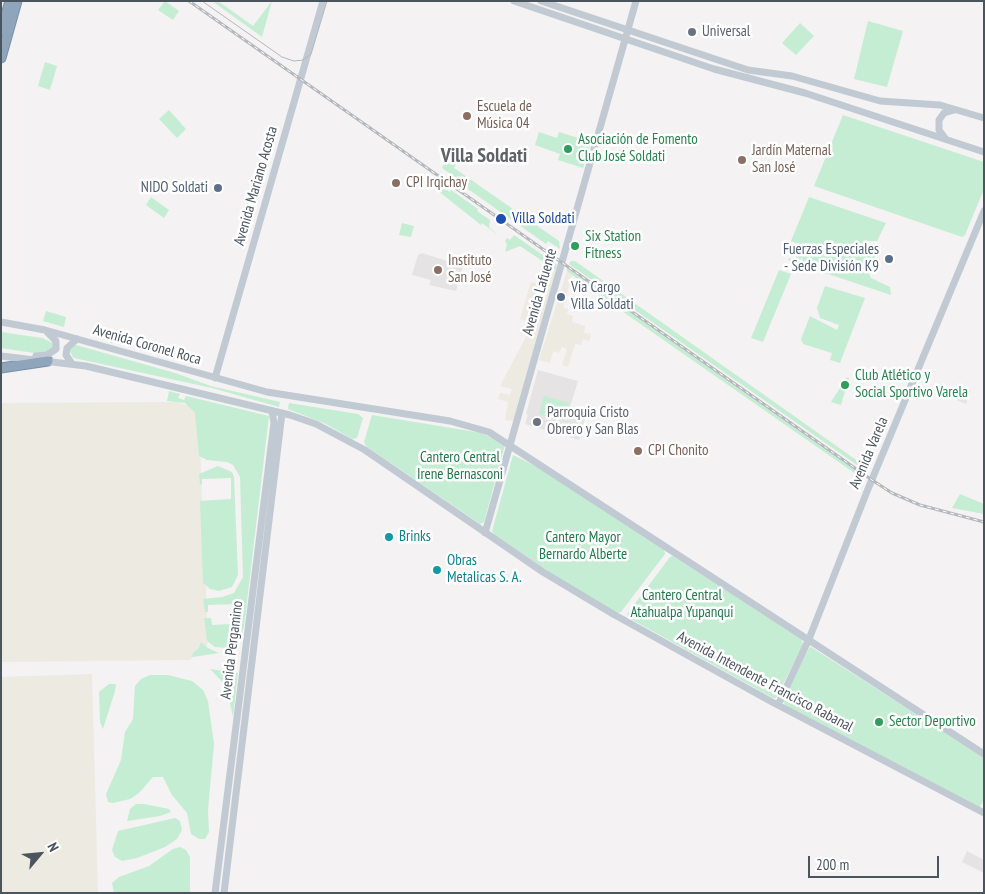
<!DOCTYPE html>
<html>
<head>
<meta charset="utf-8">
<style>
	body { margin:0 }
	#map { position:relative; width:985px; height:894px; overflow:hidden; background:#f4f2f2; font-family:"PT Sans Narrow",sans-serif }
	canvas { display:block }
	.frame { position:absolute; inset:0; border:2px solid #4b555e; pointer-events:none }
	.north { position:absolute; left:15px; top:829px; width:50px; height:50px; -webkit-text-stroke:4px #fff; paint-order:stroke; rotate:62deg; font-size:14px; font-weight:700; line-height:20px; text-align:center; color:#4b555e }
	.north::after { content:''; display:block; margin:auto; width:18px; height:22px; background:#4b555e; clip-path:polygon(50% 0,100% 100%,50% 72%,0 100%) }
	.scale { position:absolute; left:808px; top:856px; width:131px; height:22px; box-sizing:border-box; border:2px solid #4b555e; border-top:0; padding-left:6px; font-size:15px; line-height:18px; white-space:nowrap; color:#4b555e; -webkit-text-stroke:4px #fff; paint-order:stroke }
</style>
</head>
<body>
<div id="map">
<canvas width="985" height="894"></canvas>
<div class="frame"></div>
<div class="north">N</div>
<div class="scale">200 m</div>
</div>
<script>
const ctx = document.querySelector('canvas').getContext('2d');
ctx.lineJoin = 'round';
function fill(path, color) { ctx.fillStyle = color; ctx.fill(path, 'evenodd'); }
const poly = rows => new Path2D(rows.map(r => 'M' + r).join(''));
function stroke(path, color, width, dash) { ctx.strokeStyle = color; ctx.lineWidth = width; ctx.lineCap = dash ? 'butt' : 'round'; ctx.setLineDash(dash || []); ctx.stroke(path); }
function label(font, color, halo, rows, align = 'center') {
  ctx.font = font + ' "PT Sans Narrow",sans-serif'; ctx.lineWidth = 5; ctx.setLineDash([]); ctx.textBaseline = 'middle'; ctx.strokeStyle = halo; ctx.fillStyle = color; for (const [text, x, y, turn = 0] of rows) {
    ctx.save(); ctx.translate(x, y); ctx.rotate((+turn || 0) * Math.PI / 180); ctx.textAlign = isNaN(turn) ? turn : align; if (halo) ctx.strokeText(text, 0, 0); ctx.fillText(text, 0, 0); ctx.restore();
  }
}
fill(poly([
	[551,266,556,270,514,421,505,420,508,402,498,399,500,393,510,395,512,389,500,386,530,329,532,322,520,319,531,282,544,285],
	[567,271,572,275,563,308,568,309,567,314,573,316,572,322,585,326,584,333,591,334,589,341,583,339,581,345,575,344,568,367,562,365,567,349,562,347,559,353,553,351,550,363,539,360],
	[177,402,189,406,196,415,199,425,208,640,206,648,189,660,1,662,1,403],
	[92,674,98,893,1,893,1,677]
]), '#edeae2');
fill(poly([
	[422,253,463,266,456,291,429,285,431,280,412,275,418,255],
	[538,370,578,381,570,407,587,411,579,440,525,424,528,415,526,414],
	[962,386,971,390,966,404,956,400],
	[967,851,984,860,984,873,962,862]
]), '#e5e3e3');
fill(poly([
	[165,1,179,11,173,20,158,10],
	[212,1,218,1,253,26,272,1,262,37],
	[868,21,903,31,887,87,854,79],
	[800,23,814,36,796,55,782,43],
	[45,62,57,66,50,90,38,86],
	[169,110,186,129,177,138,159,119],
	[843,115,984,162,984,189,965,235,962,237,814,186],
	[539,132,557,138,559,132,591,142,583,168,558,160,560,154,535,145],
	[446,159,457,162,454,168,559,241,560,249,548,241,546,244,458,182,459,180,442,168],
	[440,186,450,192,451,190,478,209,477,211,490,220,489,227,498,235,482,223,481,225,437,190],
	[151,197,169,210,164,218,146,205],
	[809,197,886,223,877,241,868,241,867,245,877,250,869,274,871,278,890,287,891,295,801,265,803,259,801,258,799,264,788,260,789,258,795,260,801,245,791,241],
	[402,223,414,226,411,237,399,235],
	[514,235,557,265,556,270,520,246,505,252,507,245,505,241,507,238,510,240],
	[571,261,575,261,869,469,867,472,569,264],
	[567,268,865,476,863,479,596,293,567,271],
	[779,270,791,274,763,342,751,338],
	[825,286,865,298,840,363,830,360,832,353,803,344,801,339,810,316,837,330,839,325,820,318,817,308],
	[46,311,66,317,64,327,43,321],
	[1,332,42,338,55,344,47,355,1,348],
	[76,345,175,373,211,386,280,402,279,407,212,388,74,358,70,352,70,347],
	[847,377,849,378,841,405,831,402],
	[169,391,180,394,178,398,184,400,186,396,269,416,244,627,240,637,229,648,215,647,207,641,204,618,211,618,212,625,232,624,231,611,238,611,238,604,208,605,208,612,205,612,203,599,222,597,234,593,243,577,240,477,233,465,227,462,207,460,199,456,195,413,185,403,167,401],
	[544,396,569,403,564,421,539,414],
	[289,403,358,414,363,418,357,438,352,439,326,424,288,409],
	[372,415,482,433,505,445,484,522,480,524,366,446,364,442],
	[513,455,539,468,664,549,665,554,621,612,617,613,552,578,548,571,494,534,492,531],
	[218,466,232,472,234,477,238,575,232,587,219,591,210,589,203,583,200,501,231,499,231,478,202,479,202,484,200,485,199,474],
	[960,494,984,504,984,514,952,508],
	[673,556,802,639,803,645,776,698,773,698,629,618,627,614,670,557],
	[201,642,208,648,219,653,193,657,192,654,199,648],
	[811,647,984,757,984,799,980,807,785,706,783,700,809,648],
	[210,669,238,673,233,717,226,686],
	[150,675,168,675,192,681,203,690,208,701,214,744,208,810,209,832,205,839,199,839,191,834,187,813,172,795,163,777,153,777,139,793,130,799,113,803,108,802,106,794,121,760,125,732,133,719,135,686,141,679],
	[109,684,116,684,115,691,103,729,100,722,99,692],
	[136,804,144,804,169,809,171,812,160,816,127,821,130,809],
	[175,818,180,821,182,830,177,839,165,847,137,858,122,861,115,857,112,850,118,831],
	[180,847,186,850,190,857,190,893,114,893,112,883,119,877,149,866,173,849]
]), '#c5edd3');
const highway = poly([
	[1,31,10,1],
	[1,58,17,1],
	[1,368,48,361]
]);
stroke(highway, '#7991a7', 11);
stroke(poly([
	[514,1,714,69,805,93,984,152],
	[541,1,748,70,792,76,880,101,940,105,984,118],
	[945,138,939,130,939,120,944,113,954,110],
	[1,322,45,330,267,392,450,421,489,432,984,754],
	[1,356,86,366,290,415,316,424,365,450,543,572,613,614,772,702,984,813],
	[36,356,47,355,56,349,56,341,48,333],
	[72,364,66,355,67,348,77,339],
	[215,378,323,1],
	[485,533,636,1],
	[778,705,809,639,868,489,984,211],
	[215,893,274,423,272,411],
	[224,893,282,413]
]), '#c1cad3', 7);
stroke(highway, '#8ea5bc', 9);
stroke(poly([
	[202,1,282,57,294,61,303,60,311,54,327,1]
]), '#b4b7bb', 1);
const rail = poly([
	[189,1,872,480,892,493,920,505,984,522]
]);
stroke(rail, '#b4b7bb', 3);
stroke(rail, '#fff', 1, [4]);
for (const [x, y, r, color] of [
	[692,32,5,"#6b7280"],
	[467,116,5,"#8d6e63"],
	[568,149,5,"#2e9e5b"],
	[742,160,5,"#8d6e63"],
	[396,183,5,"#8d6e63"],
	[218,188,5,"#5c6f8a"],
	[501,219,6,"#1a4fb4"],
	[575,246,5,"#2e9e5b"],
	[889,259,5,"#5c6f8a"],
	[438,270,5,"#8d6e63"],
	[561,297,5,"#5c6f8a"],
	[845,385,5,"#2e9e5b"],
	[537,422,5,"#6b7280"],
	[638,451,5,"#8d6e63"],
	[389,537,5,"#0f9aa8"],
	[437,570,5,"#0f9aa8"],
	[879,722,5,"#2e9e5b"]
]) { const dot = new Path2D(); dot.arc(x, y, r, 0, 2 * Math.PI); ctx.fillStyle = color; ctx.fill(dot); stroke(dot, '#fff', 2); }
label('15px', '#5b616d', '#fff', [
	["Universal",702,32],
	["Parroquia Cristo",547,413],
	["Obrero y San Blas",547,430]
], 'left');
label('15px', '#785e54', '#fff', [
	["Escuela de",477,107],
	["Música 04",477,124],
	["Jardín Maternal",752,151],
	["San José",752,168],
	["CPI Irqichay",406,183],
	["Instituto",448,261],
	["San José",448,278],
	["CPI Chonito",648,451]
], 'left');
label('15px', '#27864d', '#fff', [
	["Asociación de Fomento",578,140],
	["Club José Soldati",578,157],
	["Six Station",585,237],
	["Fitness",585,254],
	["Club Atlético y",855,376],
	["Social Sportivo Varela",855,393],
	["Sector Deportivo",889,722]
], 'left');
label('15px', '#4b555e', '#fff', [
	["Avenida Mariano Acosta",256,186,-74],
	["Avenida Lafuente",540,292,-74],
	["Avenida Coronel Roca",147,345,16],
	["Avenida Varela",869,453,-67],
	["Avenida Pergamino",232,650,-83],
	["Avenida Intendente Francisco Rabanal",765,682,28]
]);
label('15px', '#4e5e75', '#fff', [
	["NIDO Soldati",208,188],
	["Fuerzas Especiales",879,250],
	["- Sede División K9",879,267],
	["Via Cargo",571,288,"left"],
	["Villa Soldati",571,305,"left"]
], 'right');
label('15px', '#164399', '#fff', [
	["Villa Soldati",512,219]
], 'left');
label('15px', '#207b4b', '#fff', [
	["Cantero Central",460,458],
	["Irene Bernasconi",460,475],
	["Cantero Mayor",583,538],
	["Bernardo Alberte",583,555],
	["Cantero Central",682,596],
	["Atahualpa Yupanqui",682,613]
]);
label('15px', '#0d838f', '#fff', [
	["Brinks",399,537],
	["Obras",447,561],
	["Metalicas S. A.",447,578]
], 'left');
label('bold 20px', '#5f6266', '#fff', [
	["Villa Soldati",484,156]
]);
</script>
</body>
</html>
